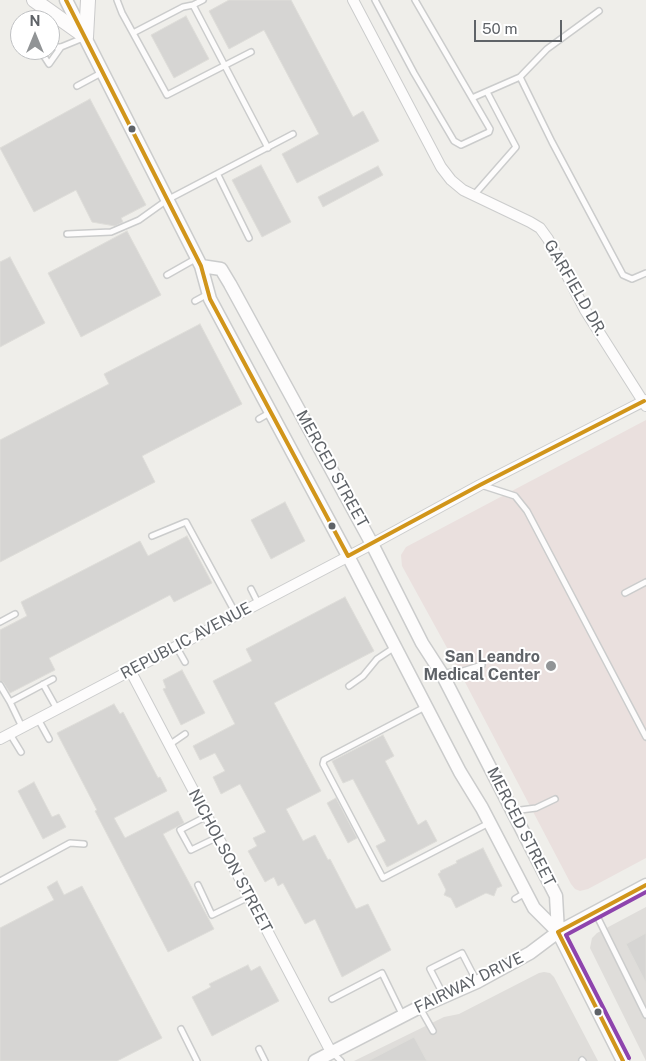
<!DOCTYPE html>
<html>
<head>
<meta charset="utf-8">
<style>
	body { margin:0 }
	#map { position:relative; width:646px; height:1061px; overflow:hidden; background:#efeeea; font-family:"Public Sans",sans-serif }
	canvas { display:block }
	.north { position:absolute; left:10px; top:10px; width:50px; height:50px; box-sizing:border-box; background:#fff; border:1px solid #bfc1c3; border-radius:50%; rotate:0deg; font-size:14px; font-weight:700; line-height:20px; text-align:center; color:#5f6368 }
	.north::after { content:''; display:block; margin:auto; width:18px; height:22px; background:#919496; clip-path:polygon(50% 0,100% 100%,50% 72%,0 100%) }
	.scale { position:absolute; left:474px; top:20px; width:88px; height:22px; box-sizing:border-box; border:2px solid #5f6368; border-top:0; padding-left:6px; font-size:15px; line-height:18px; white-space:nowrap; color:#5f6368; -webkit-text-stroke:4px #fff; paint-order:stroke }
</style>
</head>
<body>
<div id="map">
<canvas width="646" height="1061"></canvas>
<div class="north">N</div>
<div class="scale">50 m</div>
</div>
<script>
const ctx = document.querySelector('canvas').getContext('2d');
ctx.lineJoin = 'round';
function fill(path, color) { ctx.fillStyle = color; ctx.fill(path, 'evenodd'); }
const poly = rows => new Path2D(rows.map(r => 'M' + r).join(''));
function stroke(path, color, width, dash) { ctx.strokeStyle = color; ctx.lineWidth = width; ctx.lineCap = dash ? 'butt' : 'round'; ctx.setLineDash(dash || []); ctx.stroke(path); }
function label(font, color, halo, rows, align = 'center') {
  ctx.font = font + ' "Public Sans",sans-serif'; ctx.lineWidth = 4; ctx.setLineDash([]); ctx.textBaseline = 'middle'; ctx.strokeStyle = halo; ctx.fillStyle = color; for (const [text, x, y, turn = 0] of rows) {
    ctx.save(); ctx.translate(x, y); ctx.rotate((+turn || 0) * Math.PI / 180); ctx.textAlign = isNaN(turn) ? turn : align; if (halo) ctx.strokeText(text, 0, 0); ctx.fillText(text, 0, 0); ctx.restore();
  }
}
fill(poly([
	[646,907,646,1061,590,948,592,938,597,933],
	[544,972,550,973,554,977,598,1061,354,1061,444,1017,459,1014,539,973]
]), '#dfddda');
fill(poly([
	[646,420,646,858,588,889,580,891,575,889,571,884,446,646,402,566,401,555,406,547]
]), '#eae0de');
const building = poly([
	[229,0,291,0,353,117,363,111,379,141,297,183,282,154,319,134,264,30,229,49,209,11,229,0],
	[186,16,209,59,174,78,151,35,186,16],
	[90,99,146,205,121,218,123,222,115,226,92,222,76,190,34,212,0,148,90,99],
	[261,165,291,222,262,237,232,180,261,165],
	[378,166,383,175,323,207,318,197,378,166],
	[127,231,161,295,81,337,48,273,127,231],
	[10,257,45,323,0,347,0,262,10,257],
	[200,324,242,404,142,456,155,482,0,562,0,440,109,384,104,374,200,324],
	[285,502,305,541,271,559,251,520,285,502],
	[187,536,212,583,174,602,170,595,49,658,55,670,10,693,3,682,0,681,0,630,27,616,21,602,140,541,148,556,187,536],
	[345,597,374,651,274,703,321,791,286,809,303,841,315,835,328,860,330,859,356,909,368,904,391,950,342,977,315,919,305,924,283,883,278,886,274,877,265,882,248,851,257,846,253,838,266,832,240,784,221,794,213,777,225,771,215,753,200,760,193,746,235,724,213,681,252,661,246,649,345,597],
	[182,670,205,713,181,725,163,689,166,688,163,680,182,670],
	[114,704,120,714,123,712,158,778,160,777,167,791,114,818,125,838,178,811,184,823,163,834,214,929,168,952,95,811,97,810,57,733,114,704],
	[383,735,394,756,385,761,418,825,426,820,437,841,387,867,376,846,386,841,353,779,343,783,332,761,383,735],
	[34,782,52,817,59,814,66,827,43,839,18,791,34,782],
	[336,798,357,838,348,843,327,803,336,798],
	[483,848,502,886,497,888,494,896,486,893,456,908,451,898,444,895,446,890,438,874,441,872,440,871,457,863,456,861,483,848],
	[57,881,64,895,82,886,162,1038,117,1061,0,1061,0,928,54,900,47,887,57,881],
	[646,933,646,983,626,944,646,933],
	[248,965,251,971,260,966,279,1001,212,1036,192,997,211,987,209,984,248,965],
	[414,1037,427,1061,368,1061,414,1037]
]);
fill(building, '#d6d5d3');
stroke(building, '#deddd9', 1);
const service = poly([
	[117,0,122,13,167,95,251,52],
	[375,0,414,73,454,141,461,145,489,132,490,129,415,0],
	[193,5,268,148],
	[133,33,183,7,193,5,203,0],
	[50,47,61,47,83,38],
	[40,50,49,64,61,47],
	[520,77,547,49,599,11],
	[77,86,103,72],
	[472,98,520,77,552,142,623,275,632,279,646,273],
	[218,175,249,238],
	[474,195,516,147,487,92],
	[67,234,111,232,139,220,167,200,293,134],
	[167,275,197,258],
	[195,301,208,294],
	[259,419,271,412],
	[481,485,515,496,527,511,646,737],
	[152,536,186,522,236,614],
	[251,589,258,603],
	[625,593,646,582],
	[0,622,15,614],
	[176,646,185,662],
	[444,673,463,671,482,665],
	[43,684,57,709],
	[0,685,10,702],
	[349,686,363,676,377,659,395,647],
	[425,707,324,760,323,764,383,878,489,823],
	[38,719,49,739],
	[22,727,10,702,53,679],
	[10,734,21,752],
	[169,745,185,734],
	[513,811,536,808,555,799],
	[207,816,180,830,191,850,218,837],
	[0,881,70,843,84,844],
	[198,885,212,915,249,897],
	[515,899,525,893],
	[595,912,646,1015],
	[444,996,430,969,462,953,477,982],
	[332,999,382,973,402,1014],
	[420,1008,433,1031],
	[181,1029,197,1061],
	[259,1049,265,1061],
	[332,1052,341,1061],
	[582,1060,583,1061]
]);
const minor = poly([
	[353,0,441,167,451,180,463,190,530,222,540,228,548,239,585,310,646,406],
	[130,670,331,1052],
	[0,739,372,544,480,485,646,400]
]);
const tertiary = poly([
	[66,0,201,266,210,299,348,556,460,772,482,808,534,908,558,932,623,1061],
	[201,266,221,269,230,284,372,544,422,643,442,674,556,896,558,932],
	[315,1061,418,1008,477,982,530,953,558,932,646,885]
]);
const secondary = poly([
	[34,0,86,37],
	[86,37,88,0]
]);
stroke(service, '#cbcccc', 8);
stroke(minor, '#cbcccc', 12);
stroke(tertiary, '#cbcccc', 15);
stroke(secondary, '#cacacb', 16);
stroke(service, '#fdfcfc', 5);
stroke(minor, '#fdfcfc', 10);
stroke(tertiary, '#fdfcfc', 12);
stroke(secondary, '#fdfcfc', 14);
stroke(poly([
	[66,0,201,266,210,299,348,556,480,485,644,401],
	[558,932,623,1061],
	[558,932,646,885]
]), '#d1951a', 4);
stroke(poly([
	[629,1058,566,935,646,892]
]), '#8e44ad', 4);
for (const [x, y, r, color] of [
	[132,129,4.5,"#5f6368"],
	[332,526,4.5,"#5f6368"],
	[551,666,6,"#919496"],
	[598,1012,4.5,"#5f6368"]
]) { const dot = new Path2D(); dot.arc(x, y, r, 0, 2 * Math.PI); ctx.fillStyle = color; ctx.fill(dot); stroke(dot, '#fff', 2); }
label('16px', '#5f6368', '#fff', [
	["GARFIELD DR.",575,288,60],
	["MERCED STREET",332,469,61],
	["REPUBLIC AVENUE",186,641,-28],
	["MERCED STREET",521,827,63],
	["NICHOLSON STREET",230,861,62],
	["FAIRWAY DRIVE",469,983,-26]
]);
label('bold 16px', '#5f6368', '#fff', [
	["San Leandro",540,657],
	["Medical Center",540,675]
], 'right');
</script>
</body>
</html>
